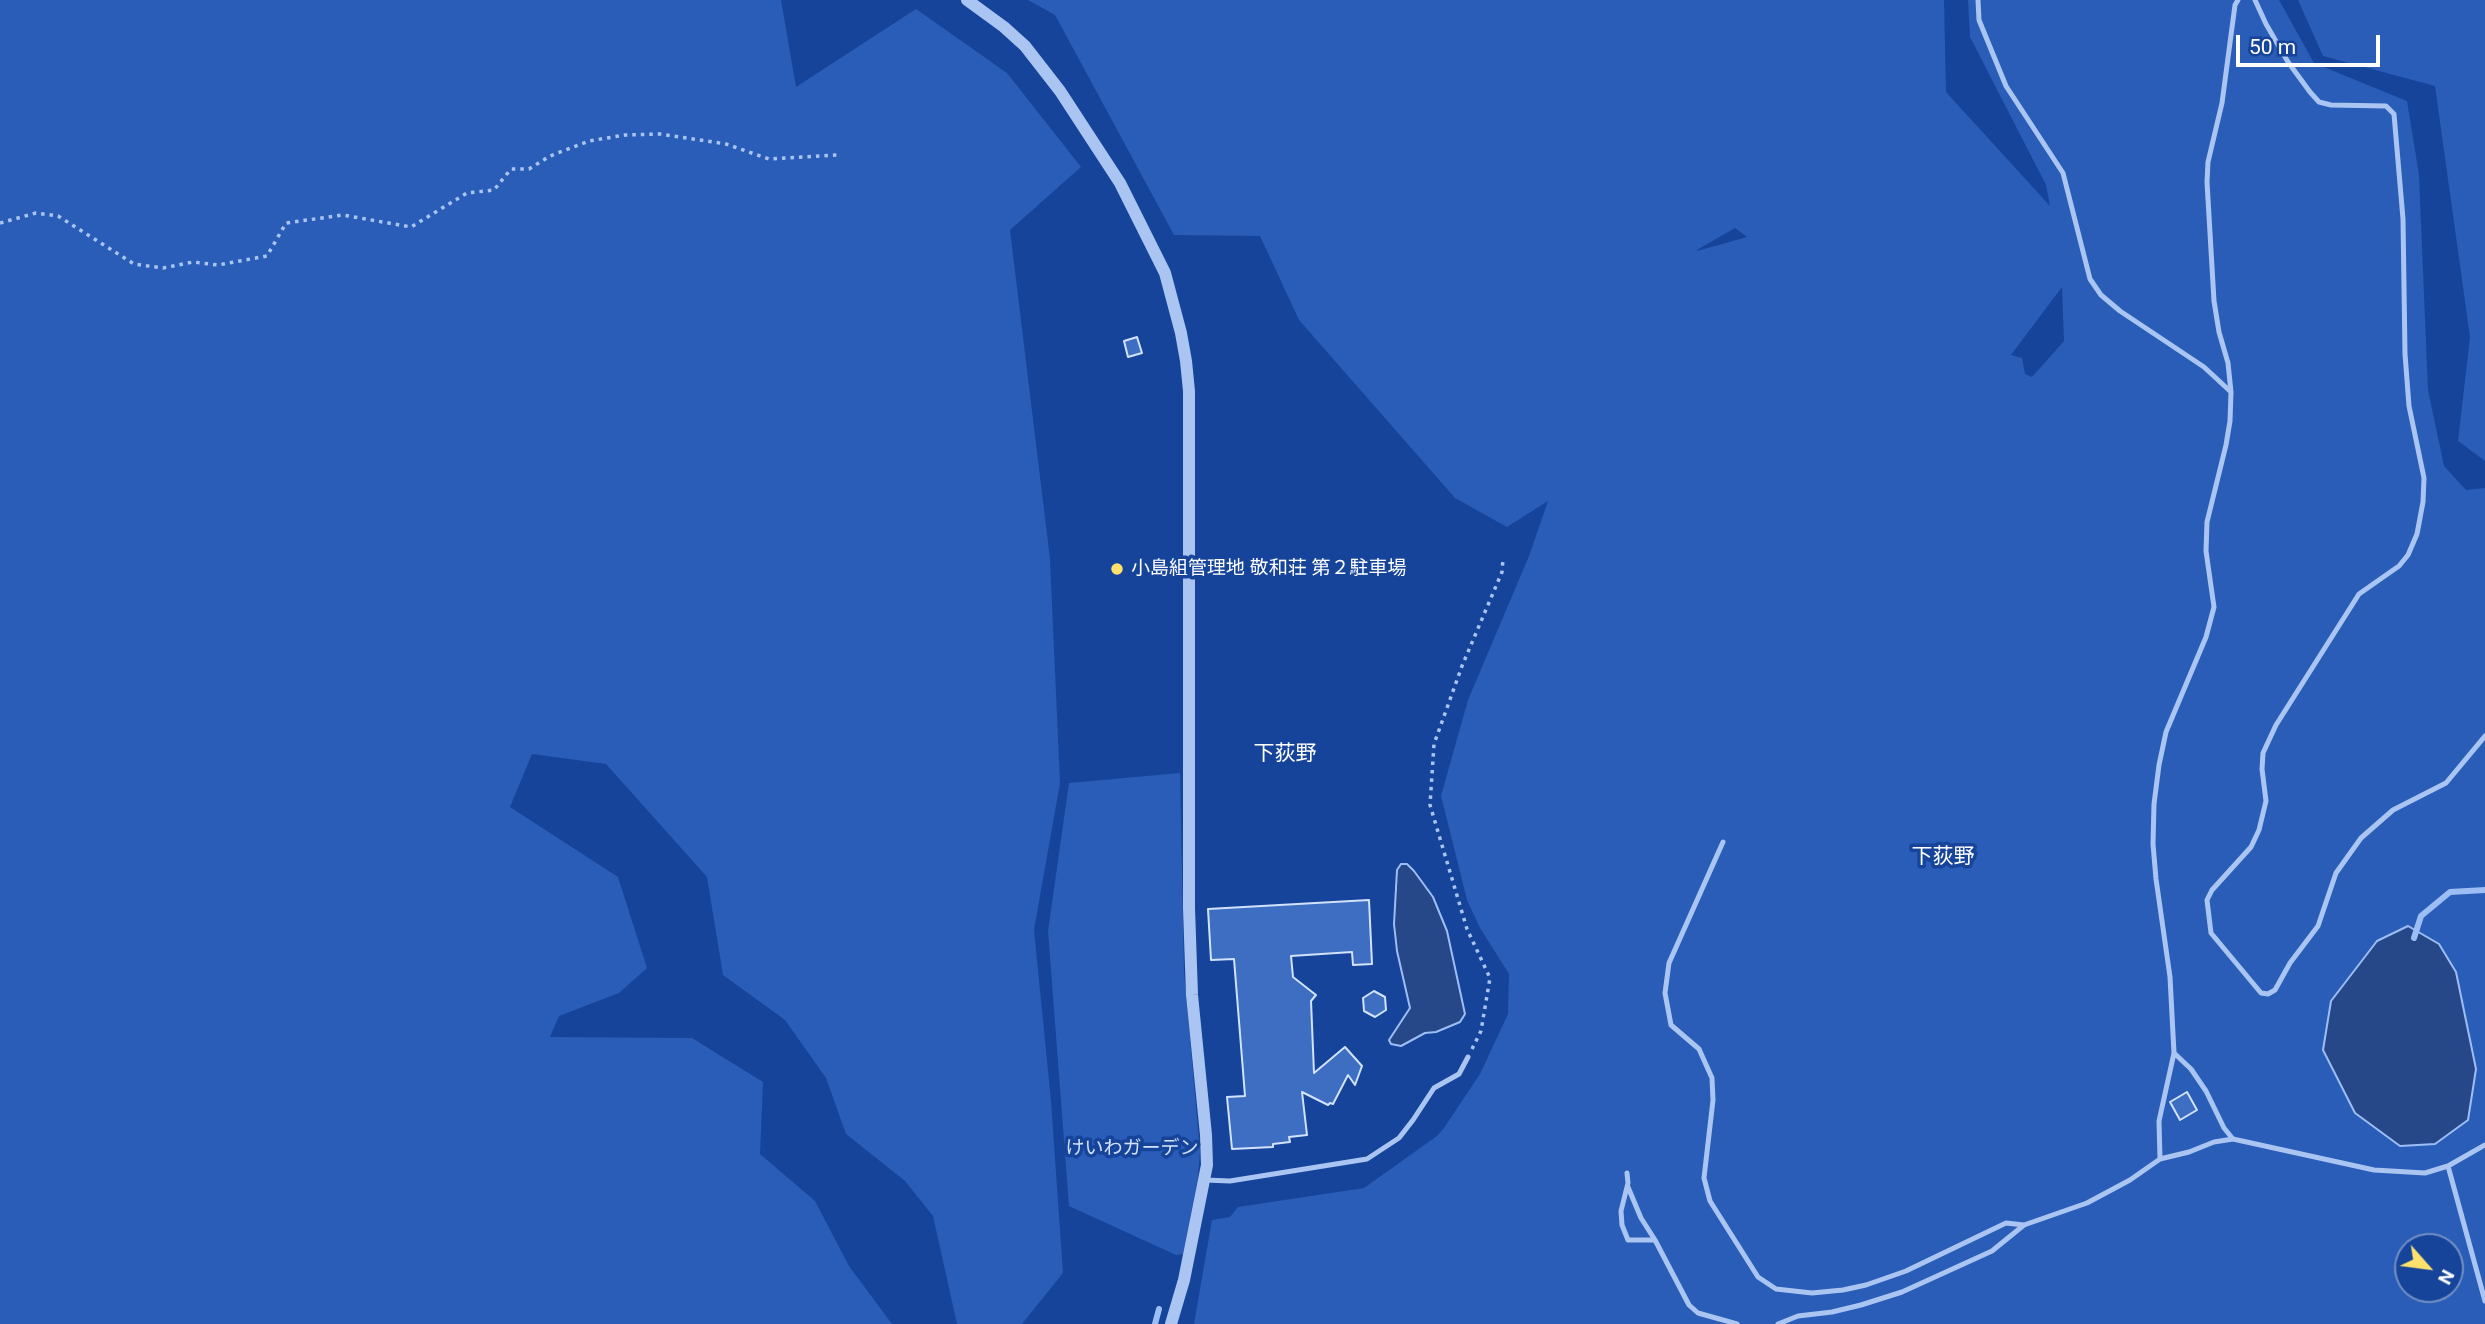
<!DOCTYPE html>
<html>
<head>
<meta charset="utf-8">
<style>
	body { margin:0 }
	#map { position:relative; width:2485px; height:1324px; overflow:hidden; background:#16449a; font-family:Roboto,sans-serif }
	canvas { display:block }
	.north { position:absolute; left:2394px; top:1233px; width:70px; height:70px; box-sizing:border-box; background:#16449a; border:2px solid #738fc2; border-radius:50%; rotate:118deg; font-size:19px; font-weight:700; line-height:28px; text-align:center; color:#fff }
	.north::after { content:''; display:block; margin:auto; width:24px; height:32px; background:#ffe16b; clip-path:polygon(50% 0,100% 100%,50% 72%,0 100%) }
	.scale { position:absolute; left:2236px; top:35px; width:144px; height:32px; box-sizing:border-box; border:4px solid #fff; border-top:0; padding-left:9px; font-size:21px; line-height:24px; white-space:nowrap; color:#fff; -webkit-text-stroke:5px #16449a; paint-order:stroke }
</style>
</head>
<body>
<div id="map">
<canvas width="2485" height="1324"></canvas>
<div class="north">N</div>
<div class="scale">50 m</div>
</div>
<script>
const ctx = document.querySelector('canvas').getContext('2d');
ctx.lineJoin = 'round';
function fill(path, color) { ctx.fillStyle = color; ctx.fill(path, 'evenodd'); }
const poly = rows => new Path2D(rows.map(r => 'M' + r).join(''));
function stroke(path, color, width, dash) { ctx.strokeStyle = color; ctx.lineWidth = width; ctx.lineCap = dash ? 'butt' : 'round'; ctx.setLineDash(dash || []); ctx.stroke(path); }
function label(font, color, halo, rows, align = 'center') {
  ctx.font = font + ' Roboto,"Noto Sans JP",sans-serif'; ctx.lineWidth = 7; ctx.setLineDash([]); ctx.textBaseline = 'middle'; ctx.strokeStyle = halo; ctx.fillStyle = color; for (const [text, x, y, turn = 0] of rows) {
    ctx.save(); ctx.translate(x, y); ctx.rotate((+turn || 0) * Math.PI / 180); ctx.textAlign = isNaN(turn) ? turn : align; if (halo) ctx.strokeText(text, 0, 0); ctx.fillText(text, 0, 0); ctx.restore();
  }
}
fill(poly([
	[0,0,781,0,796,87,916,9,1007,73,1081,167,1010,230,1050,559,1060,783,1034,930,1051,1101,1063,1273,1022,1324,957,1324,933,1216,905,1181,846,1134,826,1078,785,1020,723,975,707,877,606,764,532,754,510,807,618,877,647,968,619,993,559,1016,550,1037,692,1038,763,1082,760,1154,815,1201,849,1266,892,1324,0,1324],
	[1028,0,1944,0,1946,92,2050,206,2046,185,1970,37,1968,0,2279,0,2314,63,2407,101,2419,175,2428,390,2444,466,2466,490,2485,488,2485,1324,1194,1324,1212,1220,1230,1217,1238,1207,1364,1188,1437,1136,1444,1128,1480,1074,1508,1014,1509,974,1480,928,1467,900,1441,796,1468,700,1529,556,1548,501,1507,527,1455,498,1299,320,1260,236,1174,235,1055,15],
	[1735,228,1747,237,1697,251,1697,250],
	[2062,287,2064,341,2032,377,2025,374,2022,358,2011,355],
	[2408,1247,2450,1247,2450,1289,2408,1289],
	[2298,0,2485,0,2485,461,2458,441,2470,337,2435,86,2323,56],
	[1180,773,1184,972,1200,1151,1198,1177,1183,1254,1176,1255,1069,1206,1048,931,1069,783]
]), '#295db7');
const water = poly([
	[1401,864,1407,864,1414,871,1433,897,1447,931,1465,1014,1460,1022,1436,1032,1425,1033,1401,1046,1391,1044,1389,1040,1410,1008,1397,951,1394,924,1397,870,1401,864],
	[2408,926,2439,944,2456,972,2476,1069,2468,1120,2435,1144,2400,1146,2355,1113,2323,1050,2331,1001,2377,941,2408,926]
]);
fill(water, '#264888');
stroke(water, '#9dbef5', 2);
stroke(poly([
	[2414,938,2421,916,2450,892,2485,890],
	[1155,1324,1159,1309]
]), '#9dbef5', 6);
const building = poly([
	[1137,337,1142,353,1128,357,1124,341,1137,337],
	[1369,900,1372,964,1353,965,1352,952,1291,956,1293,977,1316,995,1311,1001,1314,1073,1345,1047,1362,1066,1355,1085,1348,1075,1333,1104,1330,1103,1328,1105,1302,1092,1307,1135,1289,1137,1290,1142,1273,1144,1273,1147,1232,1149,1227,1097,1245,1096,1234,959,1211,960,1208,909,1369,900],
	[1374,991,1385,997,1386,1010,1375,1017,1364,1011,1363,998,1374,991],
	[2187,1092,2197,1110,2180,1120,2170,1102,2187,1092]
]);
fill(building, '#3e6ec1');
stroke(building, '#d2e2fc', 2);
stroke(poly([
	[0,223,36,213,58,216,134,264,163,268,193,262,218,265,267,256,286,223,343,215,411,227,467,193,494,190,511,169,529,169,550,156,589,141,625,135,660,134,726,144,769,159,837,155],
	[1472,1049,1481,1031,1490,978,1467,929,1430,805,1434,744,1462,666,1502,572,1503,559]
]), '#aac5f2', 3.5, [3.5, 5]);
stroke(poly([
	[1978,0,1979,20,2006,86,2063,173,2090,279,2101,295,2120,311,2204,367,2231,392],
	[2255,0,2266,24,2288,62,2310,92,2319,102,2331,105,2386,106,2394,114,2403,219,2405,354,2409,406,2424,478,2423,502,2417,534,2408,555,2399,566,2359,594,2276,725,2263,753,2262,769,2266,801,2259,830,2251,847,2212,890,2207,900,2211,933,2261,993,2268,994,2275,990,2290,963,2318,926,2336,873,2361,838,2393,810,2446,783,2485,736],
	[1723,842,1669,963,1665,993,1671,1025,1699,1049,1712,1078,1713,1100,1704,1178,1710,1201,1758,1277,1776,1289,1812,1293,1843,1290,1866,1285,1906,1271,2006,1223,2024,1225],
	[2174,1053,2191,1069,2206,1091,2224,1128,2233,1139],
	[2485,1145,2448,1166,2485,1301],
	[2160,1159,2159,1121,2174,1053,2170,977,2156,879,2153,844,2154,804,2159,765,2166,732,2206,637,2214,607,2206,551,2207,522,2226,445,2230,421,2231,392,2228,363,2219,332,2214,301,2207,182,2208,162,2222,103,2235,5,2238,0],
	[1627,1173,1628,1183,1621,1211,1622,1225,1628,1240,1655,1240,1689,1305,1698,1313,1737,1324],
	[1205,1180,1230,1181,1367,1159,1399,1138,1413,1120,1434,1088,1459,1074,1468,1057],
	[1628,1187,1641,1218,1655,1240],
	[1778,1324,1798,1316,1832,1312,1861,1305,1902,1292,1992,1251,2024,1225,2087,1203,2130,1180,2160,1159,2189,1152,2214,1142,2233,1139,2374,1170,2425,1173,2448,1166]
]), '#aac5f2', 5);
stroke(poly([
	[967,0,1004,27,1025,46,1060,91,1120,183,1165,273,1181,333,1186,361,1189,391,1189,908,1192,995,1206,1135,1207,1165,1184,1280,1171,1324]
]), '#aac5f2', 12);
for (const [x, y, r, color] of [
	[1117,569,7,"#ffe16b"]
]) { const dot = new Path2D(); dot.arc(x, y, r, 0, 2 * Math.PI); ctx.fillStyle = color; ctx.fill(dot); stroke(dot, '#16449a', 2.5); }
label('19px', '#fff', '#16449a', [
	["小島組管理地 敬和荘 第２駐車場",1131,569]
], 'left');
label('19px', '#d2e2fc', '#16449a', [
	["けいわガーデン",1132,1149]
]);
label('21px', '#fff', '#16449a', [
	["下荻野",1285,755],
	["下荻野",1943,858]
]);
</script>
</body>
</html>
